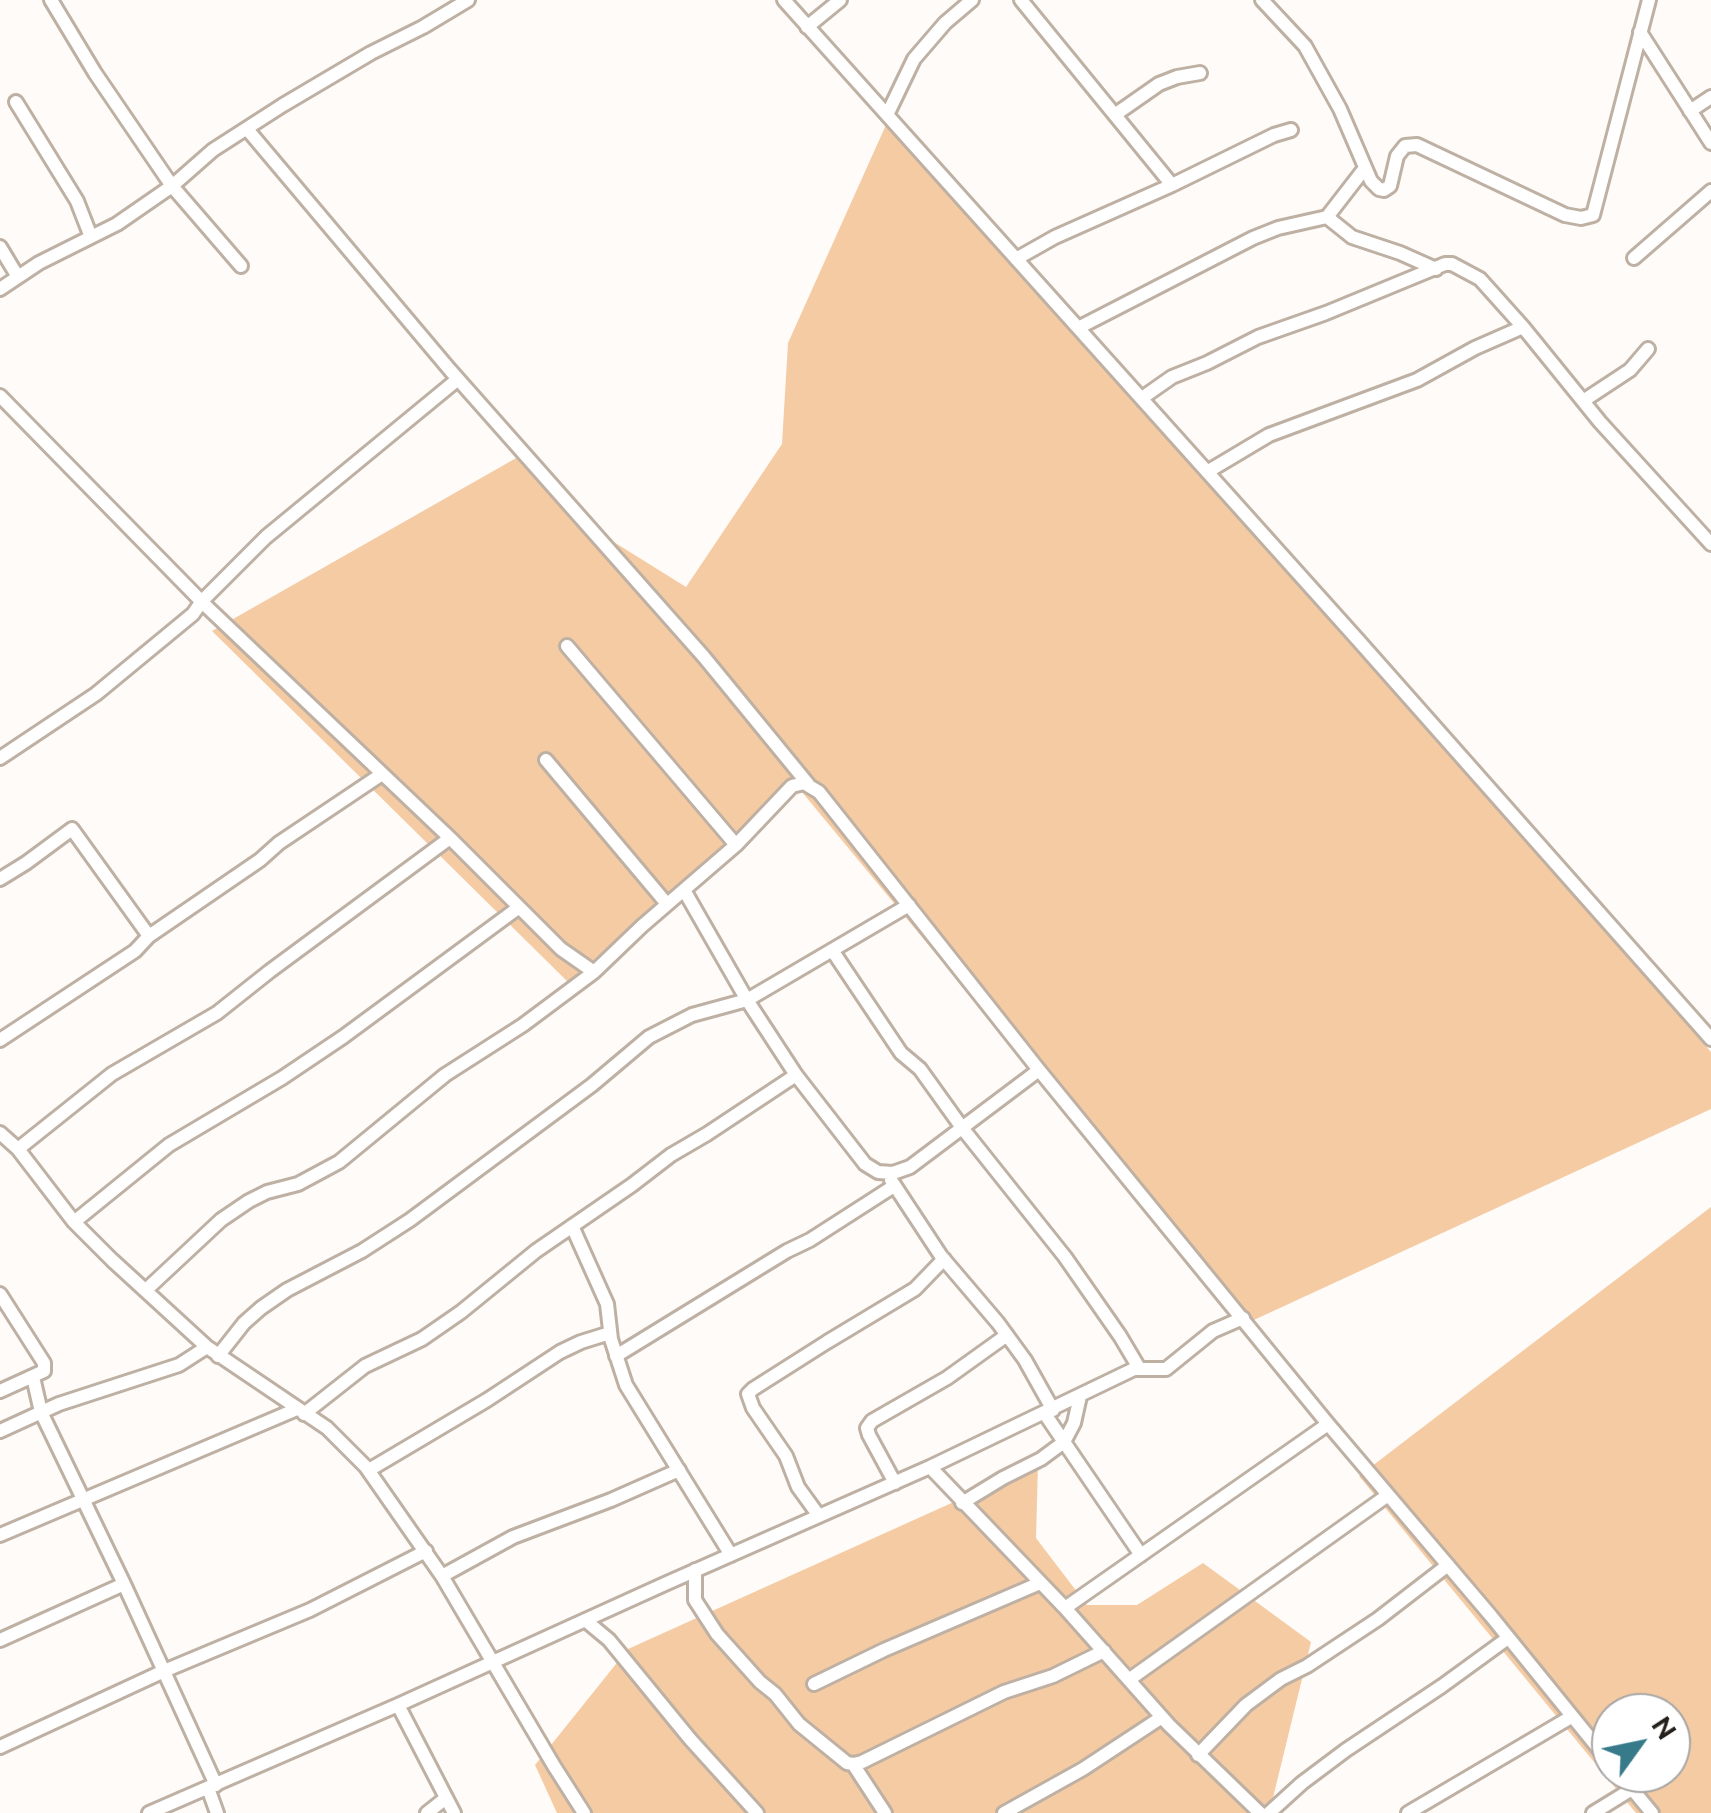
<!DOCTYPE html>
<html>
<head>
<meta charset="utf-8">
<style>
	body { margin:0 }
	#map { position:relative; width:1711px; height:1813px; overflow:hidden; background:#fefbf8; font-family:Ubuntu,sans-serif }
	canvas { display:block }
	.north { position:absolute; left:1591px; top:1693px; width:100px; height:100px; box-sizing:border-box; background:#fff; border:2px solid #a8a6a4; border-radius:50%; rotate:57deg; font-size:28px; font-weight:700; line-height:40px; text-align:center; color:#25201b }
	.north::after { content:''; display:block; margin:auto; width:35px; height:45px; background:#377b8a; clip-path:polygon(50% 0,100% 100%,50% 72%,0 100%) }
</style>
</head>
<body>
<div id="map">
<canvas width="1711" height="1813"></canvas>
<div class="north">N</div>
</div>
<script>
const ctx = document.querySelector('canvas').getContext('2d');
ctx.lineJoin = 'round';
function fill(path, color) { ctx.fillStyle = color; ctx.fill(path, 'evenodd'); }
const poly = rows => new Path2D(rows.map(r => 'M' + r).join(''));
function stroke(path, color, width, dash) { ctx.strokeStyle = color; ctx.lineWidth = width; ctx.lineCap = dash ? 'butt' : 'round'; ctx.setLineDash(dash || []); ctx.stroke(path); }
fill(poly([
	[890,116,1711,1052,1711,1109,1243,1325,797,786,568,982,212,631,518,457,609,539,686,587,782,444,788,343],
	[1711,1207,1711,1813,1636,1813,1359,1476],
	[1611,1713,1671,1713,1671,1773,1611,1773],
	[1038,1464,1036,1538,1087,1605,1137,1605,1203,1563,1311,1642,1271,1806,1265,1813,557,1813,535,1765,628,1649]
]), '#f5cba4');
const minor = poly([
	[51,0,95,73,172,186,241,266],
	[784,0,1358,640,1711,1039],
	[1021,0,1172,185],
	[1262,0,1305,46,1340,109,1371,181,1379,189,1384,190,1390,186,1397,156,1405,146,1417,145,1565,215,1581,218,1593,215,1649,0],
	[807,27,840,0],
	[1640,32,1711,143],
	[16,102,77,201,91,237],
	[1690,111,1711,97],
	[1116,114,1159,84,1177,77,1200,73],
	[887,115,914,59,945,23,972,0],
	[247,129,450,370,704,657,808,784],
	[1327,217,1352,237,1400,253,1436,269],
	[0,247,18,277],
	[1634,258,1711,191],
	[1016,259,1055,237,1172,185,1274,135,1291,130],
	[0,289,39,263,117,224,172,186,213,150,283,105,371,53,423,27,468,0],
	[1078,328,1253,238,1278,228,1327,217,1365,168],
	[0,396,205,605,450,838,561,949,594,972,642,926,736,845,792,786,804,783,819,792,1039,1070,1328,1424,1491,1616,1611,1764],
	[1142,398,1172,377,1207,363,1258,337,1326,313,1445,264,1452,264,1480,279,1523,327],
	[1583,401,1630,370,1648,349],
	[1207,472,1269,435,1417,380,1475,348,1523,327,1600,422,1711,544],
	[567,646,736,845],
	[0,758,96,694,193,614,202,601,266,537,458,379],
	[546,760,667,904],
	[0,879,26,863,72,829,149,936],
	[684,890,747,1000,796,1075,865,1164,878,1172,893,1173,910,1167,1039,1070],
	[832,950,901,1053,920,1069,963,1129,1065,1257,1120,1336,1139,1368],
	[0,1040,135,951,149,936,260,860,279,843,382,774],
	[0,1133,18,1149,74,1222,112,1260,207,1347,327,1428,366,1467,442,1576,554,1766,584,1813],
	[18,1149,112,1074,217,1013,270,971,450,838],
	[891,1180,941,1256,998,1323,1025,1360,1053,1410],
	[74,1222,169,1145,282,1078,343,1037,518,908],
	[572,1226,607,1304,611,1339,626,1385,731,1555],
	[146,1290,221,1220,249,1201,267,1192,298,1184,339,1162,445,1075,523,1025,594,972],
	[0,1294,44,1363,44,1371,0,1391],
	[218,1356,244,1323,261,1308,287,1290,362,1251,410,1220,592,1085,649,1037,692,1015,747,1000,909,905],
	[616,1356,787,1251,810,1240,894,1186],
	[33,1377,41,1412,124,1584,216,1785],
	[304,1414,365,1366,422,1339,461,1312,536,1251,632,1185,671,1155,707,1134,796,1075],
	[1045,1414,1141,1555],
	[0,1431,59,1404,179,1365,207,1347],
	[930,1467,1065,1608,1169,1725,1260,1813],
	[369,1470,487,1400,560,1352,581,1342,610,1333],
	[895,1483,869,1435,867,1428,872,1421,947,1378,1007,1335],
	[962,1503,1003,1478,1041,1459,1064,1442,1074,1423,1080,1396],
	[819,1516,798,1487,786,1456,753,1408,748,1394,753,1389,827,1342,915,1289,944,1259],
	[0,1535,297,1409],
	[695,1570,695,1600,717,1634,760,1682,775,1694,799,1724,847,1763,853,1764,862,1762,1004,1692,1053,1676,1104,1651],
	[442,1576,513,1537,611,1500,679,1470],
	[1065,1608,1328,1424],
	[585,1620,609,1640,690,1739,757,1813],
	[0,1640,124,1584],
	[1130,1679,1388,1495],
	[814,1684,884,1650,1040,1583],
	[398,1705,454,1813],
	[0,1747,164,1671,310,1610,426,1551],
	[1198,1755,1246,1705,1281,1679,1307,1666,1378,1619,1448,1565],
	[853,1764,885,1813],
	[1619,1773,1652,1813],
	[208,1788,217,1813],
	[149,1813,398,1705,667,1583,930,1467,1134,1369,1166,1369,1213,1331,1243,1318],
	[427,1813,446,1798],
	[1004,1813,1083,1769,1162,1717],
	[1269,1813,1302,1783,1346,1750,1442,1686,1508,1638],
	[1408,1813,1571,1717],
	[1593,1813,1632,1789]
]);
stroke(minor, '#beb0a3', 18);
stroke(minor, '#fff', 12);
</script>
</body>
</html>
